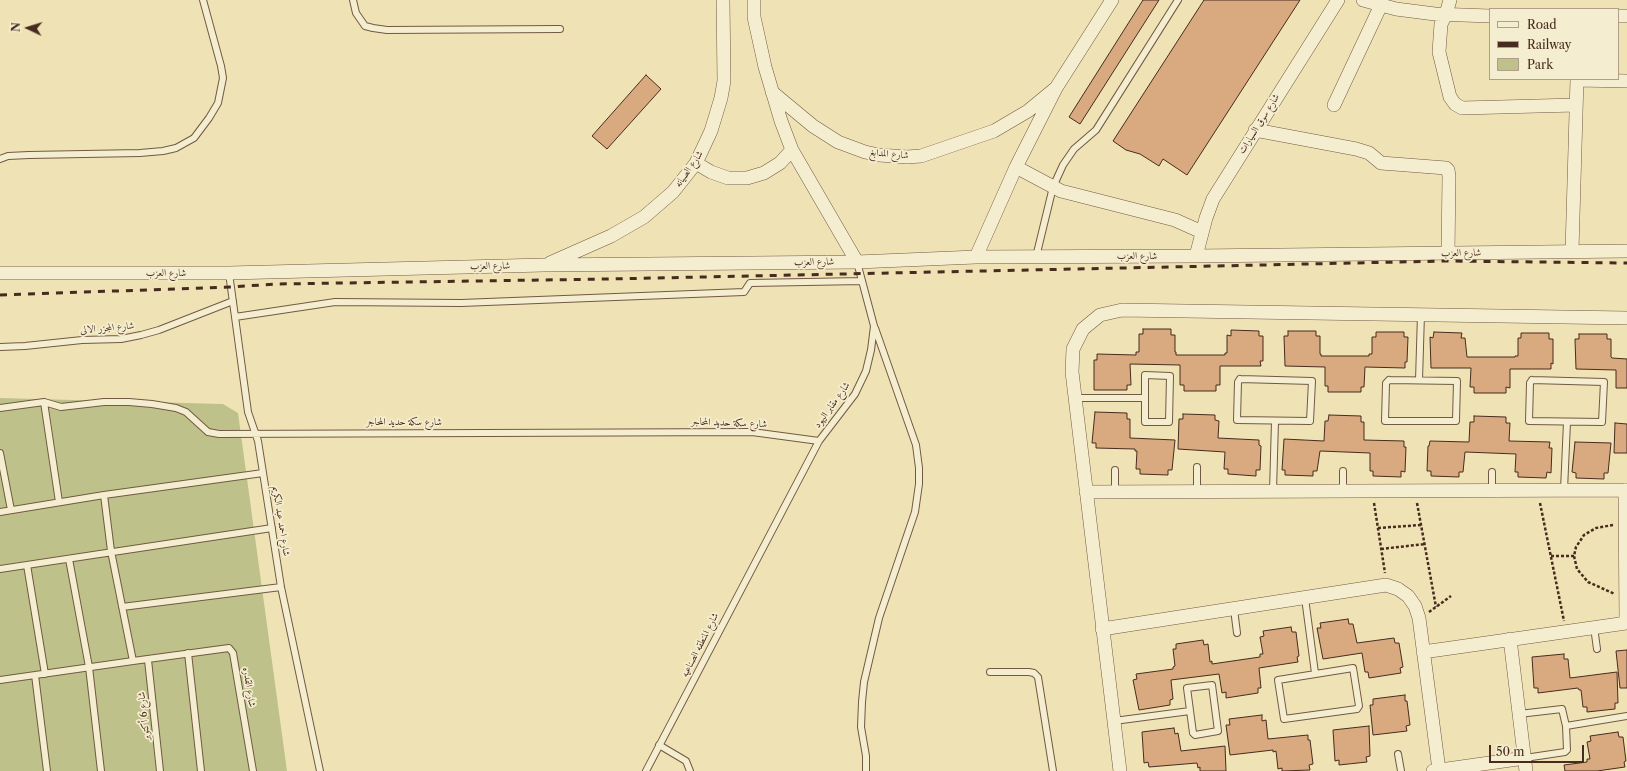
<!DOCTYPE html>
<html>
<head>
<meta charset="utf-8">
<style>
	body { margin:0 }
	#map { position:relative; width:1627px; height:771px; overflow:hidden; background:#efe3b5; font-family:"Libre Caslon Text",serif }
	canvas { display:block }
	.legend { position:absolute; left:1489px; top:8px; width:130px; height:72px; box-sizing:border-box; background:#f5edcf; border:1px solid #af9f89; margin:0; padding:5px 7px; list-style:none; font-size:12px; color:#472b1f }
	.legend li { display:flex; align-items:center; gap:8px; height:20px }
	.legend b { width:20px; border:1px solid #af9f89 }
	.north { position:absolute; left:8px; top:8px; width:40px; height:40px; -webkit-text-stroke:3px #f5edcf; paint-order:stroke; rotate:274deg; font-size:11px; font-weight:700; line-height:16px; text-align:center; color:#472b1f }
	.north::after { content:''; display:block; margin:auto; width:14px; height:18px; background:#472b1f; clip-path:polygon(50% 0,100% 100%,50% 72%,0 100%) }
	.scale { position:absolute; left:1489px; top:745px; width:95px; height:18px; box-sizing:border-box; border:2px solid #472b1f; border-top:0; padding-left:5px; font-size:12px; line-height:14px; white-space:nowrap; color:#472b1f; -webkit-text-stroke:3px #f5edcf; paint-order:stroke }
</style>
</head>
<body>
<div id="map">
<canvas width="1627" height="771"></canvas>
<ul class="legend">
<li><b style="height:5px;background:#f5edcf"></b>Road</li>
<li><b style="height:5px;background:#472b1f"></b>Railway</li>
<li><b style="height:11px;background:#bec28a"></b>Park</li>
</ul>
<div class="north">N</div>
<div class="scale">50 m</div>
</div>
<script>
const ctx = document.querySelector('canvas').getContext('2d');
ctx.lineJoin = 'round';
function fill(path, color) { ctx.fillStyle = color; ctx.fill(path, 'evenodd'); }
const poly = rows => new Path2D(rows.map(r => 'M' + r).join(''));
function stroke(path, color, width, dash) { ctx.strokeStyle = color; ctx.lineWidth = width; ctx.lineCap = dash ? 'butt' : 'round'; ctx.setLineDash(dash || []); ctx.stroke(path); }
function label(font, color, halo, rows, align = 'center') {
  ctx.font = font + ' "Libre Caslon Text",Amiri,serif'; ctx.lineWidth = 3.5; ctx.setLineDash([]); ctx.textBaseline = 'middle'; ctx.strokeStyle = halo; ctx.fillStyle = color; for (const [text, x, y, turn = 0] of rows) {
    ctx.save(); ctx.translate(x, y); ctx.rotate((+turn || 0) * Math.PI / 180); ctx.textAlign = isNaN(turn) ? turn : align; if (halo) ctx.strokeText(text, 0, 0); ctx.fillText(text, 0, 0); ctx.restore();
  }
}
fill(poly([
	[0,398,223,404,238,413,287,771,0,771]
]), '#bec28a');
const building = poly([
	[1143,0,1159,0,1080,124,1069,117,1143,0],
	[1204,0,1300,0,1187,175,1163,159,1159,166,1140,154,1126,150,1113,141,1204,0],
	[646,75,661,89,607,149,592,136,646,75],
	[1143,329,1171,329,1171,335,1175,335,1175,352,1176,352,1176,355,1225,355,1225,353,1227,353,1227,335,1231,336,1231,330,1259,331,1259,336,1263,336,1263,361,1260,361,1261,366,1220,366,1220,385,1216,385,1216,391,1184,391,1184,385,1180,385,1180,365,1130,364,1131,385,1127,385,1127,390,1094,390,1094,360,1097,360,1097,354,1136,355,1136,352,1139,352,1139,334,1143,334,1143,329],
	[1288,331,1316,331,1316,336,1320,336,1320,354,1321,354,1321,356,1369,356,1369,354,1372,354,1372,337,1376,337,1376,332,1404,332,1404,337,1408,337,1407,362,1405,362,1405,368,1365,367,1364,387,1361,387,1361,392,1328,392,1328,386,1325,386,1325,367,1285,366,1284,336,1288,336,1288,331],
	[1434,332,1462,333,1461,338,1465,338,1467,357,1515,357,1515,356,1518,356,1518,338,1521,338,1521,333,1549,333,1549,339,1553,339,1553,364,1551,363,1551,369,1510,369,1510,388,1506,387,1506,393,1474,393,1474,387,1470,387,1471,368,1431,368,1430,337,1433,338,1434,332],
	[1579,334,1607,334,1607,339,1611,339,1611,357,1612,358,1627,359,1627,388,1616,388,1616,370,1576,369,1575,339,1579,339,1579,334],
	[1095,412,1127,413,1127,419,1130,419,1130,438,1175,440,1172,470,1168,470,1168,475,1140,474,1140,469,1136,469,1137,451,1135,451,1135,449,1096,448,1096,443,1092,443,1095,412],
	[1183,414,1215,415,1215,420,1219,421,1218,438,1259,440,1259,445,1261,446,1260,470,1256,470,1256,476,1228,474,1228,469,1224,469,1225,452,1178,449,1179,419,1183,419,1183,414],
	[1329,415,1361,416,1361,422,1364,422,1364,440,1404,441,1404,447,1406,447,1405,472,1401,471,1401,477,1373,476,1373,471,1370,471,1370,453,1320,451,1317,471,1313,471,1313,476,1285,475,1285,470,1282,470,1284,439,1324,441,1325,421,1328,421,1329,415],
	[1474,416,1506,417,1506,423,1510,423,1509,441,1550,442,1549,448,1552,448,1551,473,1547,472,1546,478,1518,477,1518,472,1515,472,1516,454,1465,452,1463,472,1459,472,1459,477,1431,476,1431,471,1427,471,1428,446,1429,446,1430,441,1469,442,1470,422,1474,422,1474,416],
	[1615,423,1627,424,1627,453,1614,453,1615,423],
	[1575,442,1611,443,1608,473,1604,473,1604,479,1576,478,1576,473,1572,472,1575,442],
	[1348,619,1349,624,1353,624,1357,643,1394,638,1395,643,1399,643,1403,667,1400,668,1401,673,1369,678,1368,672,1365,672,1362,653,1323,659,1317,628,1321,628,1320,623,1348,619],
	[1291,627,1292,632,1296,632,1299,656,1297,657,1298,662,1259,668,1261,688,1258,688,1258,693,1226,698,1226,692,1222,693,1219,674,1171,680,1173,699,1170,700,1170,705,1139,710,1133,680,1137,679,1136,674,1173,669,1173,667,1175,666,1173,649,1176,649,1176,644,1203,640,1204,645,1208,644,1210,662,1212,661,1212,664,1260,657,1260,654,1263,654,1260,637,1264,636,1263,631,1291,627],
	[1627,650,1627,688,1620,688,1616,651,1627,650],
	[1564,654,1564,659,1568,659,1570,678,1617,672,1618,703,1615,703,1615,709,1587,712,1587,707,1583,707,1581,690,1579,690,1578,688,1538,693,1538,688,1534,688,1532,657,1564,654],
	[1405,695,1405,701,1407,701,1410,725,1406,726,1407,731,1373,735,1370,705,1373,705,1373,699,1405,695],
	[1262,715,1262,721,1266,720,1268,739,1308,735,1308,740,1310,740,1313,764,1309,765,1310,770,1282,771,1282,768,1278,769,1276,751,1273,752,1273,750,1230,755,1226,725,1230,725,1229,719,1262,715],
	[1369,726,1370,756,1366,757,1367,762,1339,765,1339,760,1335,761,1333,730,1369,726],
	[1174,728,1175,734,1178,733,1181,751,1225,746,1226,771,1200,771,1200,767,1198,768,1197,763,1149,767,1148,762,1144,763,1142,732,1174,728],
	[1618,732,1619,737,1623,737,1626,761,1624,762,1625,767,1597,771,1565,771,1564,765,1587,762,1587,759,1590,759,1587,742,1591,741,1590,736,1618,732]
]);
fill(building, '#d9a97f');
stroke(building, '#472b1f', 1);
const service = poly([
	[353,0,356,13,365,26,373,28,387,30,560,29],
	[0,159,8,156,29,155,140,153,163,151,176,148,194,138,209,118,218,103,223,78,221,66,203,0],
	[1036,257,1053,187,1063,165,1074,149,1096,130,1178,0],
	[229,273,248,412,258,441,281,587,320,771],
	[235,317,335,302,461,303,744,292,750,283,862,281],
	[0,347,25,346,82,340,121,339,141,335,159,330,233,301],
	[1145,375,1170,376,1169,422,1145,422,1145,375],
	[1240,379,1312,381,1310,421,1237,420,1238,382,1240,379],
	[1389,380,1457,381,1456,421,1385,421,1386,383,1389,380],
	[1419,380,1421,314],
	[1532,380,1604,382,1602,422,1529,421,1530,383,1532,380],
	[1075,398,1144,398],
	[44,402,59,502],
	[0,408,44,402,61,407,104,402,129,402,152,404,176,408,186,412,208,432,219,434,752,432,819,441],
	[0,453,11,510],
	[1115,470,1115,492],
	[1564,490,1567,422],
	[1273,491,1275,421],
	[1343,491,1343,471],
	[1492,491,1492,472],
	[1197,492,1197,467],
	[104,495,111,551,133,661],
	[0,512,104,495,263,473],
	[69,559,89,667,101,771],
	[27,565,45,674],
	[0,569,272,528],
	[1305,598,1315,673],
	[122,607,281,587],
	[1234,609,1237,633],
	[1594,627,1597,649],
	[188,653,201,771],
	[148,660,160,771],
	[1353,668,1359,706,1357,709,1284,719,1278,680,1353,668],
	[990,672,1029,672,1034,673,1038,677,1053,771],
	[35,675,47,771],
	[0,680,133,661,229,648,233,653,234,659,253,771],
	[1212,685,1218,731,1195,735,1193,733,1187,688,1212,685],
	[1519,714,1562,709,1566,726,1567,750,1565,752,1525,758],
	[1114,721,1190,711],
	[1566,726,1627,716],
	[659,745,686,761,690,771],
	[1398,754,1401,771],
	[646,771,819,441,855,394,866,371,871,350,874,326,857,262],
	[866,771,866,756,861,727,862,702,864,682,879,618,915,512,919,484,919,468,916,445,875,328]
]);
const minor = poly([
	[754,0,754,17,765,67,781,121,792,150,857,262],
	[1363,0,1396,9,1435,14,1490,16],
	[1450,0,1446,14,1441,24,1439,52,1450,97,1455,104,1462,108,1576,105],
	[1618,16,1627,16],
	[1577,80,1627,81],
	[772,92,813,126,838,142,865,152,879,155,907,157,921,156,994,131,1028,111,1056,88],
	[1334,105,1381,5],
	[1255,130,1356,149,1369,153,1381,163,1446,168,1448,170,1449,176,1448,254],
	[696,163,711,172,728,178,747,178,764,173,780,163,792,150],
	[1016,167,1061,191,1175,220,1202,232],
	[1572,251,1577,79],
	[1196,256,1206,218,1213,199,1338,0],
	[976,257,1016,167,1056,88,1112,0],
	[550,263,611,236,644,217,673,192,696,163,711,131,721,98,724,81,723,0],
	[0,273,229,273,544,265,857,262,976,257,1196,256,1627,251],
	[1625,490,1626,623],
	[1086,492,1627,490],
	[1102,629,1386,585,1398,589,1408,596,1415,606,1419,618,1439,770],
	[1510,639,1526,771],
	[1423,652,1627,623],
	[1120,771,1072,372,1073,349,1083,329,1100,315,1122,310,1627,318],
	[1433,771,1525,758]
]);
stroke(service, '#715944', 8);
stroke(minor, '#715944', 14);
stroke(poly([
	[1374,503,1385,573],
	[1417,503,1436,607],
	[1540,503,1564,621],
	[1613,525,1596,528,1584,535,1576,547,1574,556,1577,569,1588,582,1615,594],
	[1378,528,1421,525],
	[1381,549,1425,544],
	[1551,556,1574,556],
	[1429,612,1451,596]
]), '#472b1f', 2.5, [3, 2]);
stroke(service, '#f5edcf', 6);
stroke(minor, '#f5edcf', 13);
stroke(poly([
	[0,295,231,287,276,284,609,279,1447,261,1627,263]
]), '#472b1f', 3, [7, 7]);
label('10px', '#472b1f', '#f5edcf', [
	["شارع سوق السيارات",1259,124,-58],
	["شارع المدابغ",889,154,5],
	["شارع الصيانه",689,169,-55],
	["شارع العزب",1461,253,-1],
	["شارع العزب",1137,256],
	["شارع العزب",814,262,-1],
	["شارع العزب",490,266,-1],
	["شارع العزب",166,273],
	["شارع المجزر الالى",107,328,-5],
	["شارع مقابر اليهود",832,405,-54],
	["شارع سكة حديد المحاجر",404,422],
	["شارع سكة حديد المحاجر",729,423,2],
	["شارع احمد عبد الكريم",281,521,81],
	["شارع المنطقه الصناعيه",700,645,-63],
	["شارع القدره",249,687,81],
	["شارع 6 أكتوبر",144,716,-96]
]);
</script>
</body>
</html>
